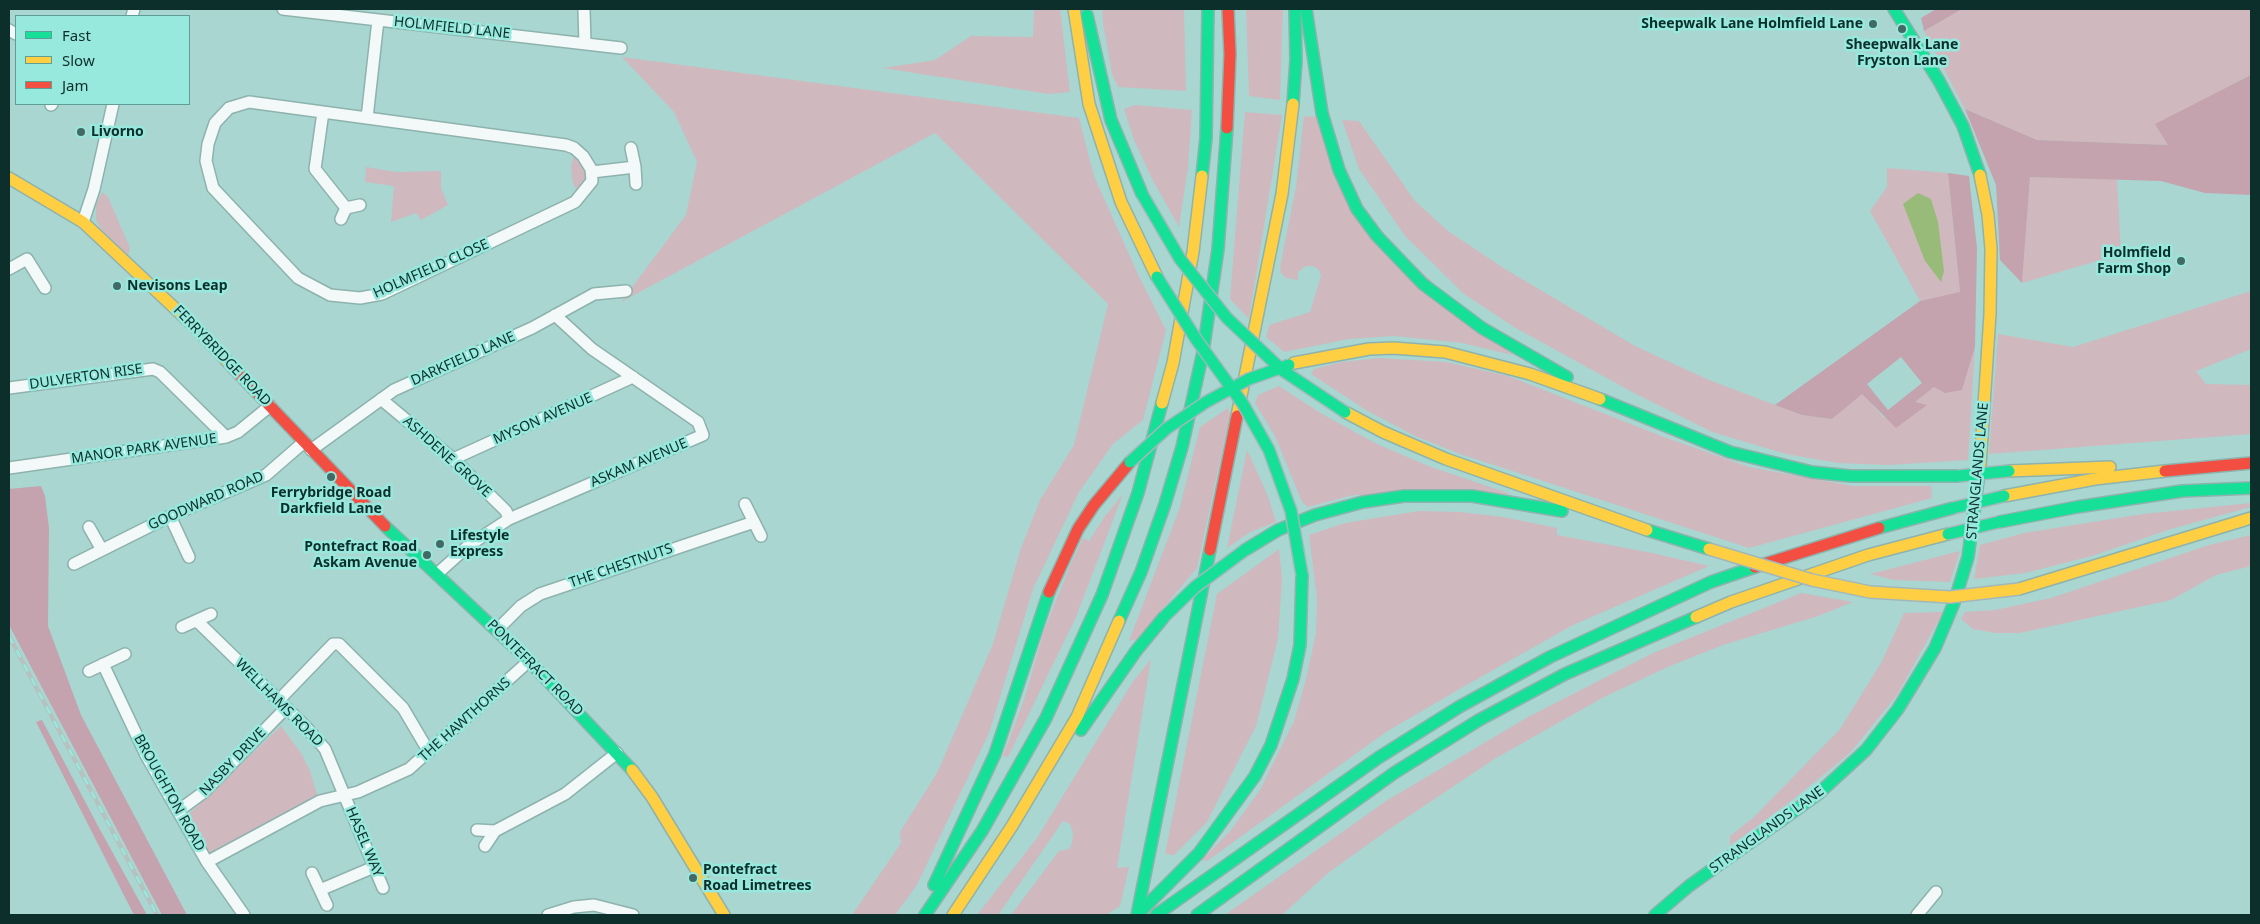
<!DOCTYPE html>
<html>
<head>
<meta charset="utf-8">
<style>
	body { margin:0 }
	#map { position:relative; width:2260px; height:924px; overflow:hidden; background:#a9d6d0; font-family:"Noto Sans",sans-serif }
	canvas { display:block }
	.frame { position:absolute; inset:0; border:10px solid #0c2f2b; pointer-events:none }
	.legend { position:absolute; left:15px; top:15px; width:175px; height:90px; box-sizing:border-box; background:#97e8dd; border:1px solid #5f9e96; margin:0; padding:6px 9px; list-style:none; font-size:15px; color:#0c2f2b }
	.legend li { display:flex; align-items:center; gap:10px; height:25px }
	.legend b { width:25px; border:1px solid #5f9e96 }
</style>
</head>
<body>
<div id="map">
<canvas width="2260" height="924"></canvas>
<div class="frame"></div>
<ul class="legend">
<li><b style="height:6px;background:#16e098"></b>Fast</li>
<li><b style="height:6px;background:#ffcf43"></b>Slow</li>
<li><b style="height:6px;background:#f24e42"></b>Jam</li>
</ul>
</div>
<script>
const ctx = document.querySelector('canvas').getContext('2d');
ctx.lineJoin = 'round';
function fill(path, color) { ctx.fillStyle = color; ctx.fill(path, 'evenodd'); }
const poly = rows => new Path2D(rows.map(r => 'M' + r).join(''));
function stroke(path, color, width, dash) { ctx.strokeStyle = color; ctx.lineWidth = width; ctx.lineCap = dash ? 'butt' : 'round'; ctx.setLineDash(dash || []); ctx.stroke(path); }
function label(font, color, halo, rows, align = 'center') {
  ctx.font = font + ' "Noto Sans",sans-serif'; ctx.lineWidth = 5; ctx.setLineDash([]); ctx.textBaseline = 'middle'; ctx.strokeStyle = halo; ctx.fillStyle = color; for (const [text, x, y, turn = 0] of rows) {
    ctx.save(); ctx.translate(x, y); ctx.rotate((+turn || 0) * Math.PI / 180); ctx.textAlign = isNaN(turn) ? turn : align; if (halo) ctx.strokeText(text, 0, 0); ctx.fillText(text, 0, 0); ctx.restore();
  }
}
fill(poly([
	[1034,9,1060,9,1070,92,1048,94,883,68,935,60,971,36,1033,37],
	[1102,9,1184,9,1186,91,1118,87,1112,74,1103,23],
	[1246,9,1283,9,1280,100,1249,96],
	[1962,9,2249,9,2251,13,2251,75,2156,124,2168,145,2037,140,1965,109,1924,31],
	[622,57,1079,118,1094,176,1137,272,1166,330,1143,420,1113,444,1079,492,1033,589,989,733,917,885,895,915,852,915,901,843,900,832,937,773,993,644,1020,551,1040,500,1074,445,1108,304,935,133,621,302,686,215,697,162,674,112],
	[1135,105,1192,110,1188,168,1179,227,1152,179,1134,140,1124,109],
	[1245,112,1282,115,1249,319,1230,299],
	[1304,116,1318,117,1351,207,1512,355,1462,343,1394,336,1349,339,1284,352,1266,337,1269,325,1310,312,1321,276,1319,270,1313,266,1306,266,1298,272,1298,280,1286,278,1281,273,1280,267,1296,187],
	[1342,120,1359,121,1415,201,1448,231,1505,269,1635,346,1709,380,1802,415,1832,419,1862,393,1884,418,1926,406,1915,402,1934,387,1962,390,1975,347,1968,460,1888,465,1838,463,1786,454,1712,432,1634,393,1514,327,1464,294,1405,236,1359,169],
	[574,154,579,157,587,173,585,184,579,193,573,184,571,167],
	[366,167,396,172,441,171,441,188,448,205,421,220,416,213,391,222,394,186,365,182],
	[1887,168,1948,173,1960,293,1920,301,1870,211,1887,187],
	[2030,177,2117,179,2121,254,2022,283],
	[102,192,108,197,130,248,128,256,101,229,96,220,96,204],
	[2251,291,2251,349,2196,371,2206,384,2251,385,2251,434,1989,454,1998,334,2073,347],
	[1379,358,1446,362,1508,376,1664,437,1749,467,1853,486,1931,486,1932,498,1749,548,1460,454,1415,436,1366,410,1311,374,1314,369,1342,362],
	[1279,386,1322,414,1377,444,1431,467,1511,494,1353,495,1308,507,1302,502,1275,436,1255,403,1258,395],
	[1228,408,1230,415,1197,568,1137,639,1129,641,1180,507,1200,427],
	[1247,450,1268,496,1276,522,1250,532,1227,548],
	[1123,494,1076,617,1008,757,1003,756,1024,700,1044,631,1069,568,1083,538,1089,541,1105,516],
	[2251,503,2251,507,2171,529,2092,556,2025,573,1974,579,1980,545,2024,533,2143,514],
	[1419,511,1460,512,1503,517,1557,528,1557,535,1652,553,1709,566,1573,625,1463,687,1386,732,1207,861,1202,860,1231,830,1260,790,1294,721,1306,679,1316,633,1317,599,1309,535,1345,523],
	[2251,535,2251,566,2216,575,2171,600,2020,633,1995,633,1973,629,1961,619,1965,612,1995,610,2051,598,2209,545],
	[1279,549,1282,579,1278,639,1256,726,1207,822,1174,855,1165,854,1217,594],
	[1960,551,1950,582,1894,580,1870,574],
	[1801,593,1853,602,1818,616,1723,645,1670,666,1604,697,1496,758,1385,832,1328,873,1282,915,1225,915,1386,801,1528,717,1653,653],
	[1943,612,1897,695,1850,753,1790,802,1730,846,1730,836,1753,818,1840,729,1881,663,1904,613],
	[1151,659,1117,868,1129,867,1120,906,1106,915,1011,915,1059,851,1069,849,1072,843,1073,833,1070,824,1063,821,998,915,977,915,1037,838,1132,683],
	[281,726,301,753,310,771,318,798,209,855,189,817,190,813]
]), '#d0b8bf');
fill(poly([
	[1936,9,1962,9,1924,31,1921,18],
	[2251,75,2251,195,2205,193,2161,181,2030,177,2022,283,2000,260,1996,185,1965,109,2037,140,2168,145,2155,124],
	[1948,173,1969,176,1977,248,1975,347,1962,390,1945,393,1934,387,1915,402,1927,405,1896,428,1862,394,1832,419,1802,415,1775,405,1920,301,1960,292],
	[1901,357,1922,383,1888,410,1867,384],
	[41,486,45,496,49,528,48,626,81,715,187,915,162,915,9,625,9,489],
	[42,720,98,826,147,915,134,915,36,722]
]), '#c4a3ae');
fill(poly([
	[1918,193,1931,199,1938,222,1944,271,1941,282,1925,261,1903,204]
]), '#98bb7a');
const street = poly([
	[283,9,621,48],
	[584,9,585,44],
	[132,16,134,9],
	[9,30,16,34],
	[249,102,566,145,574,148,583,156,591,169,592,181,575,202,382,294,360,298,330,295,298,278,213,188,206,161,208,144,215,123,229,108,249,102],
	[51,105,52,104],
	[323,112,315,169,346,208],
	[367,118,378,20],
	[631,148,635,167,636,184],
	[592,172,635,167],
	[341,219,346,208,360,205],
	[83,222,94,189,113,104],
	[9,269,27,259,45,288],
	[9,388,153,369,160,372,226,437],
	[381,399,453,459,506,511,509,519],
	[311,450,394,390,532,328,594,294,626,291],
	[453,459,633,377],
	[9,468,226,437,238,432,270,406],
	[745,504,761,536],
	[170,516,189,557],
	[89,527,102,550],
	[74,564,170,516,266,475,304,442],
	[437,574,468,546,509,519,703,435,698,422,592,349,555,315],
	[197,621,306,727,325,749,383,888],
	[182,627,211,614],
	[498,629,521,606,540,594,754,522],
	[103,664,146,755,207,862,244,915],
	[89,671,125,654],
	[278,701,333,644,339,644,403,708,429,752],
	[178,811,204,792,286,708],
	[477,830,495,831],
	[485,846,495,831,565,794,617,753],
	[207,862,320,801,358,792,409,769,529,661],
	[312,873,327,905],
	[320,890,374,867],
	[548,915,574,907,594,905,633,915],
	[1917,915,1936,892]
]);
const fast = poly([
	[1306,9,1322,113,1339,170,1357,209,1377,236,1423,284,1482,328,1567,377],
	[1894,9,1939,81,1963,126,1980,175],
	[1087,15,1111,120,1142,194],
	[1293,104,1296,60,1295,9],
	[1202,176,1206,138,1208,9],
	[1600,399,1730,452,1812,472,1851,476,1958,476],
	[1999,522,2077,507,2182,491,2251,488],
	[385,526,529,661,632,770],
	[1879,528,1953,508],
	[1647,530,1709,549],
	[1245,550,1278,530,1315,515,1363,502,1404,496,1472,496,1562,511],
	[1119,621,1141,572,1165,504,1182,447,1203,352,1218,249,1227,128],
	[1081,730,1136,651,1164,617],
	[934,885,995,754,1049,592],
	[925,915,982,831,1046,718,1102,595,1138,493,1162,403],
	[1137,915,1210,550],
	[1137,915,1199,853,1255,776,1271,745,1293,679,1300,645,1302,575],
	[1156,915,1378,758,1459,707,1550,657,1711,582,1755,567],
	[1197,915,1394,773,1479,720,1565,674,1696,617],
	[1655,915,1689,886,1818,794,1866,750,1898,709,1935,648,1954,603,1968,557,1980,466]
]);
const slow = poly([
	[1074,9,1089,104,1121,202,1157,277],
	[1980,175,1988,215,1991,249,1990,314,1980,466],
	[9,178,83,222,199,331,240,375],
	[1294,363,1369,349,1394,348,1445,352,1530,374,1600,399],
	[1162,403,1173,363,1193,252,1202,176],
	[1345,412,1383,432,1446,459,1647,530],
	[1237,416,1282,194,1293,104],
	[2009,471,2110,467],
	[2004,496,2095,479,2165,471],
	[2019,589,2251,518],
	[1696,617,1731,602,1868,555,1948,534],
	[632,770,652,797,724,915],
	[953,915,1012,826,1077,717,1119,621]
]);
const jam = poly([
	[1227,128,1230,54,1228,9],
	[240,375,385,526],
	[2165,471,2251,463],
	[1210,550,1237,416],
	[1755,567,1879,528],
	[1049,592,1078,529,1094,505,1130,462]
]);
stroke(street, '#8eb2ad', 14);
stroke(fast, '#8eb2ad', 14);
stroke(slow, '#8eb2ad', 14);
stroke(jam, '#8eb2ad', 14);
stroke(street, '#f2f9f8', 11);
stroke(fast, '#16e098', 11);
stroke(slow, '#ffcf43', 11);
stroke(jam, '#f24e42', 11);
const rail = poly([
	[9,636,157,915]
]);
stroke(rail, '#b5c2bf', 4.5);
stroke(rail, '#97e8dd', 2.5, [8]);
const fastBridge = poly([
	[1142,194,1180,259,1227,318,1282,370,1345,412],
	[1157,277,1196,339,1243,404,1269,450,1291,511,1302,575],
	[1130,462,1166,429,1206,402,1249,379,1289,365],
	[1958,476,2009,471],
	[1953,508,2004,496],
	[1948,534,1999,522],
	[1164,617,1195,587,1245,550]
]);
const slowBridge = poly([
	[1709,549,1812,580,1870,592,1950,597,2019,589]
]);
stroke(fastBridge, '#a2b7ba', 14, []);
stroke(slowBridge, '#a2b7ba', 14, []);
stroke(fastBridge, '#16e098', 11);
stroke(slowBridge, '#ffcf43', 11);
for (const [x, y, r, color] of [
	[1873,24,5,"#436965"],
	[1902,29,5,"#436965"],
	[81,132,5,"#436965"],
	[2181,261,5,"#436965"],
	[117,286,5,"#436965"],
	[331,477,5,"#436965"],
	[440,544,5,"#436965"],
	[427,555,5,"#436965"],
	[693,878,5,"#436965"]
]) { const dot = new Path2D(); dot.arc(x, y, r, 0, 2 * Math.PI); ctx.fillStyle = color; ctx.fill(dot); stroke(dot, '#97e8dd', 2); }
label('bold 14px', '#0c2f2b', '#97e8dd', [
	["Sheepwalk Lane Holmfield Lane",1863,24,"right"],
	["Sheepwalk Lane",1902,45,"center"],
	["Fryston Lane",1902,61,"center"],
	["Livorno",91,132],
	["Holmfield",2171,253,"right"],
	["Farm Shop",2171,269,"right"],
	["Nevisons Leap",127,286],
	["Ferrybridge Road",331,493,"center"],
	["Darkfield Lane",331,509,"center"],
	["Lifestyle",450,536],
	["Express",450,552],
	["Pontefract Road",417,547,"right"],
	["Askam Avenue",417,563,"right"],
	["Pontefract",703,870],
	["Road Limetrees",703,886]
], 'left');
label('14px', '#0c2f2b', '#97e8dd', [
	["HOLMFIELD LANE",452,28,6],
	["HOLMFIELD CLOSE",431,269,-24],
	["FERRYBRIDGE ROAD",222,356,46],
	["DARKFIELD LANE",463,359,-24],
	["DULVERTON RISE",86,377,-8],
	["MYSON AVENUE",543,419,-24],
	["MANOR PARK AVENUE",144,449,-8],
	["ASHDENE GROVE",447,457,42],
	["ASKAM AVENUE",639,463,-23],
	["STRANGLANDS LANE",1978,471,-85],
	["GOODWARD ROAD",206,501,-24],
	["THE CHESTNUTS",621,566,-19],
	["PONTEFRACT ROAD",535,668,45],
	["WELLHAMS ROAD",279,703,45],
	["THE HAWTHORNS",465,720,-42],
	["NASBY DRIVE",233,762,-46],
	["BROUGHTON ROAD",169,793,61],
	["STRANGLANDS LANE",1767,830,-36],
	["HASEL WAY",364,842,67]
]);
</script>
</body>
</html>
